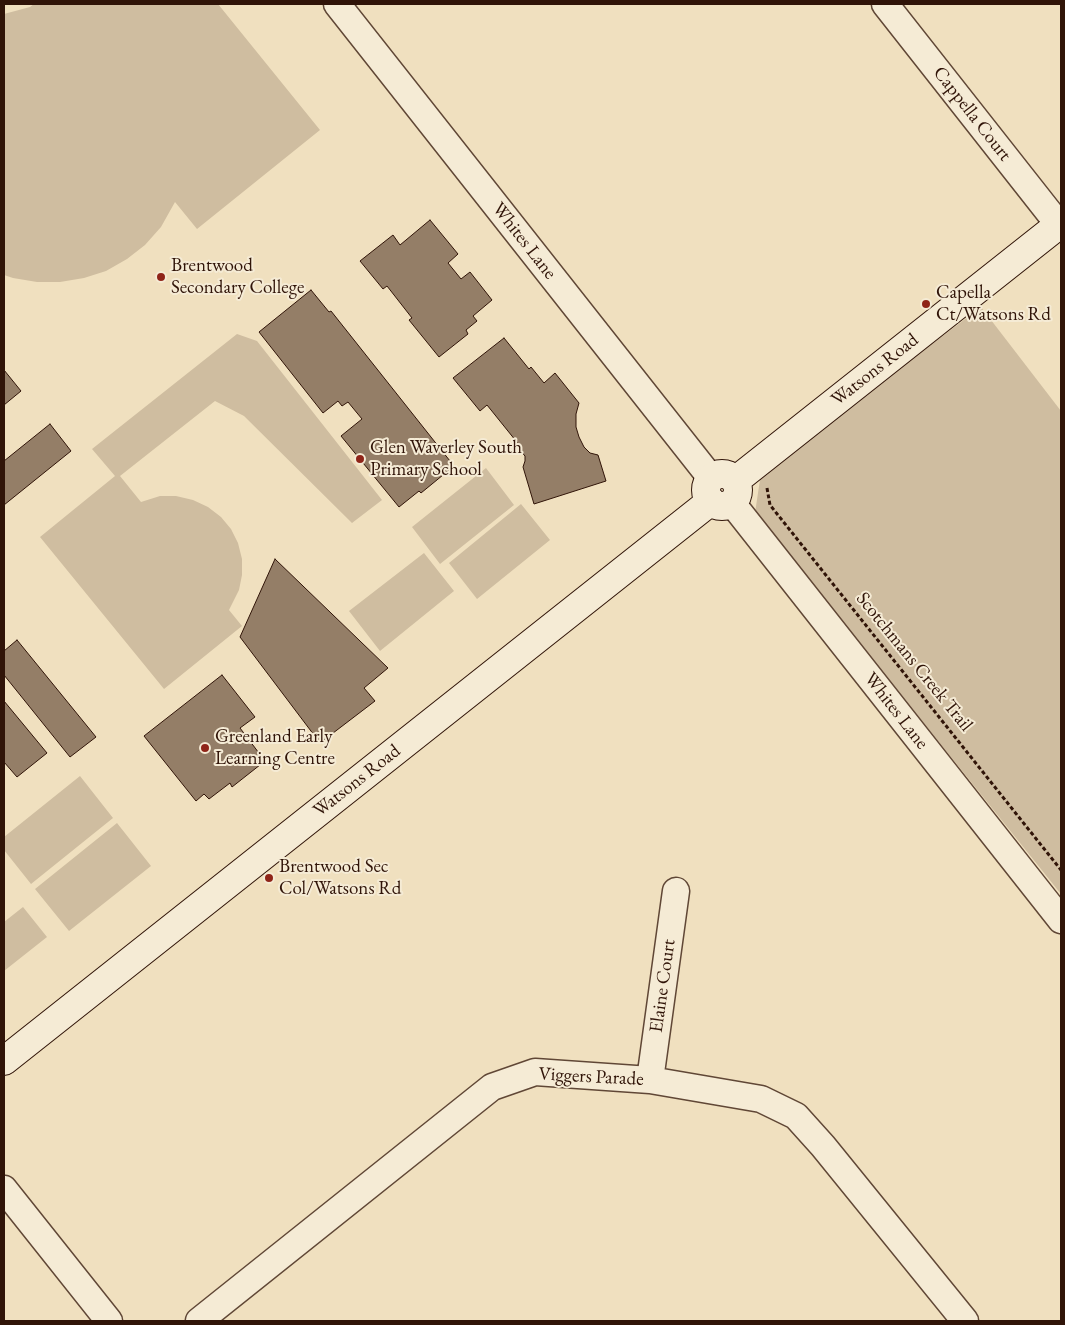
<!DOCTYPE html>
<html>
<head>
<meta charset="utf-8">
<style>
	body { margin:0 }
	#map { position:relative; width:1065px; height:1325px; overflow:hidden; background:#f0e0bf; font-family:"EB Garamond",serif }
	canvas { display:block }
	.frame { position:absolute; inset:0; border:5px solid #301408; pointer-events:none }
</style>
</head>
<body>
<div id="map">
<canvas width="1065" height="1325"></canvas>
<div class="frame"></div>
</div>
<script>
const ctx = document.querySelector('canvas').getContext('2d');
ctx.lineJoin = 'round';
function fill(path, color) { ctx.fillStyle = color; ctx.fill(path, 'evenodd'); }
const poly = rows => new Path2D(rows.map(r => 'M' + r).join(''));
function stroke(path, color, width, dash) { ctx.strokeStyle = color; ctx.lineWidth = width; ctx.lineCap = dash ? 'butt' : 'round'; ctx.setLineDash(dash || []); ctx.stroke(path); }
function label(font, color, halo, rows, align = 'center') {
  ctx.font = font + ' "EB Garamond",serif'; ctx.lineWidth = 4; ctx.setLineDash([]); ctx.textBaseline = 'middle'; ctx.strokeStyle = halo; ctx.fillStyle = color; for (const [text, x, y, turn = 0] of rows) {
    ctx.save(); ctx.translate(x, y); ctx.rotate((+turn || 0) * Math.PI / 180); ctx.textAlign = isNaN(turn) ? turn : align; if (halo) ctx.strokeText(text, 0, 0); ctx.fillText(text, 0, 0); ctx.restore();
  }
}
fill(poly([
	[34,4,218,4,320,130,197,229,175,202,161,227,145,245,127,259,106,271,84,278,60,282,37,282,13,278,4,275,4,14,30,7],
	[981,307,1061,411,1061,894,755,513,761,473],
	[237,334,257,341,382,500,352,523,244,416,215,401,120,476,141,502,160,496,176,496,193,500,208,507,221,517,231,529,238,543,242,559,242,575,239,590,229,610,242,626,164,689,40,537,115,476,92,449],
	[486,468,514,505,440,564,412,527],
	[521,504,550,540,477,599,449,563],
	[424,553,454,591,380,651,349,611],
	[80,776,113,818,31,884,4,850,4,837],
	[117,823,151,866,69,931,35,889],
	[23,907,47,937,4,971,4,922]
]), '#cfbda0');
const building = poly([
	[430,220,458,254,448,263,461,279,470,272,492,300,473,316,477,321,466,330,468,334,439,357,409,320,412,318,387,286,383,289,360,261,393,235,400,245,430,220],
	[311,290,329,312,331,311,454,466,421,493,419,491,399,507,341,436,362,419,348,402,342,406,338,401,323,413,259,332,311,290],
	[504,338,529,369,531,367,544,383,555,373,579,403,576,414,576,427,579,437,584,447,590,453,598,455,606,481,534,504,523,467,525,461,525,456,518,448,520,446,487,405,480,411,453,378,504,338],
	[4,370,21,391,4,405,4,370],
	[50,424,71,451,4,505,4,461,50,424],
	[275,559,388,668,364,688,375,701,320,743,240,637,275,559],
	[17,640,96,737,70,757,4,675,4,651,17,640],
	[222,675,255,717,240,728,265,761,232,787,230,783,209,799,204,794,196,801,144,736,222,675],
	[4,701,47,753,17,777,4,762,4,701]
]);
fill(building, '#947e67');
stroke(building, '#301408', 1);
const street = poly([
	[337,4,711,478],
	[885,4,1059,225],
	[732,503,1061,920],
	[650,1080,676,891],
	[4,1189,109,1321],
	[199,1321,492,1087,535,1072,650,1080,761,1099,796,1116,823,1146,965,1321]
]);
const secondary = poly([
	'706 490a16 16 0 1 1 32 0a16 16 0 1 1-32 0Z',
	[735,481,1061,223],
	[4,1061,711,501]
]);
stroke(street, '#604736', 29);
stroke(secondary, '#301408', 30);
stroke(poly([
	[767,488,770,505,1061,870]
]), '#301408', 3, [4, 2.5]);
stroke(street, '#f5ebd5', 26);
stroke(secondary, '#f5ebd5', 28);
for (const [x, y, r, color] of [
	[161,277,5,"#8f2418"],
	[926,304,5,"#8f2418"],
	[360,459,5,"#8f2418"],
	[205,748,5,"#8f2418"],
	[269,878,5,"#8f2418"]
]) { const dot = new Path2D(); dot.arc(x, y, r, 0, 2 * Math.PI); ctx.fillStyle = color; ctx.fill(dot); stroke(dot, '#f5ebd5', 2); }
label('19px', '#301408', '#f5ebd5', [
	["Cappella Court",972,114,52],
	["Whites Lane",524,241,52],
	["Watsons Road",875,370,-38],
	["Scotchmans Creek Trail",914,662,51],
	["Whites Lane",896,711,52],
	["Watsons Road",357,781,-38],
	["Elaine Court",663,986,-82],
	["Viggers Parade",591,1077,3]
]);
label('19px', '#301408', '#f5ebd5', [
	["Brentwood",171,266],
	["Secondary College",171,288],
	["Capella",936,293],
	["Ct/Watsons Rd",936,315],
	["Glen Waverley South",370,448],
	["Primary School",370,470],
	["Greenland Early",215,737],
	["Learning Centre",215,759],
	["Brentwood Sec",279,867],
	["Col/Watsons Rd",279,889]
], 'left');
</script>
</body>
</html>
